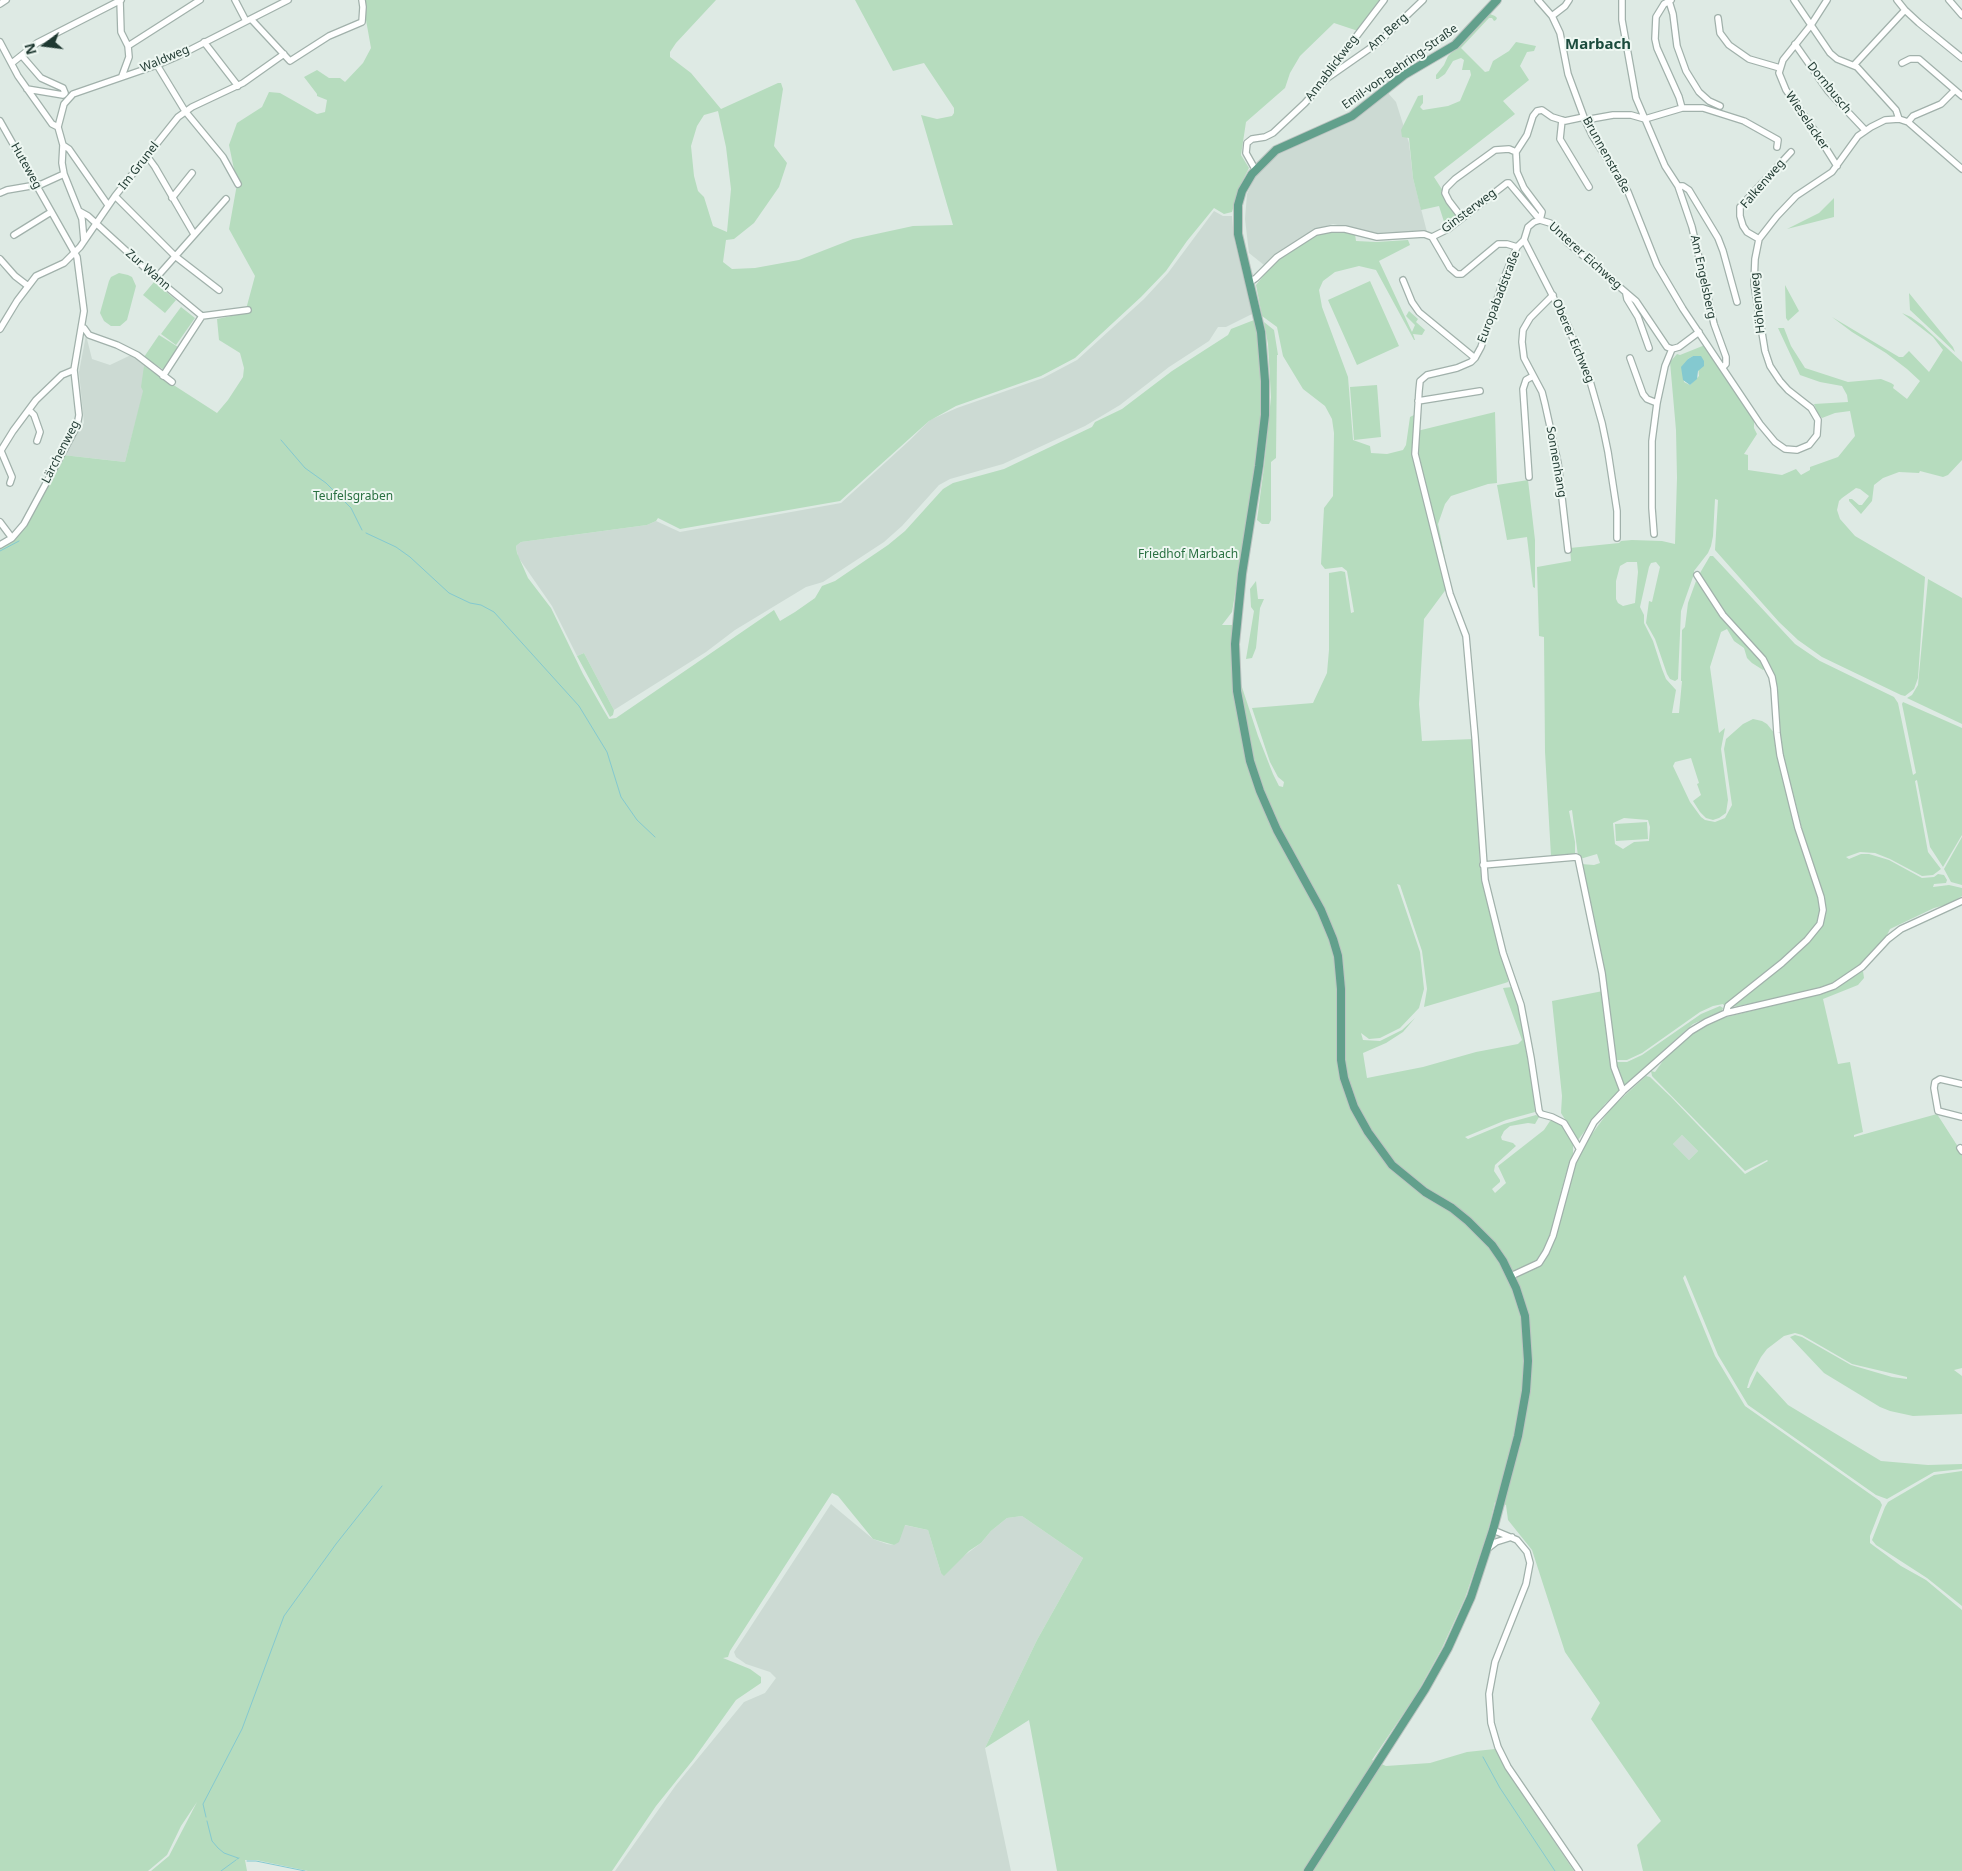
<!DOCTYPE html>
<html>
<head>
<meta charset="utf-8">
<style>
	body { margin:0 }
	#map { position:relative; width:1962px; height:1871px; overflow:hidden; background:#deeae4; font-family:"Noto Sans",sans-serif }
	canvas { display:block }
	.north { position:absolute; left:20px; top:20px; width:50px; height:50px; -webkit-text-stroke:4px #eef7f2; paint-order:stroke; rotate:255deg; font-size:14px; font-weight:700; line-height:20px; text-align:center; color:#1f3931 }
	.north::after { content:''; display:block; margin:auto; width:18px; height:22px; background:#1f3931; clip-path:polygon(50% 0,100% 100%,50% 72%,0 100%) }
</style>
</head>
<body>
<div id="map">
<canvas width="1962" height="1871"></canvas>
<div class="north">N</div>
</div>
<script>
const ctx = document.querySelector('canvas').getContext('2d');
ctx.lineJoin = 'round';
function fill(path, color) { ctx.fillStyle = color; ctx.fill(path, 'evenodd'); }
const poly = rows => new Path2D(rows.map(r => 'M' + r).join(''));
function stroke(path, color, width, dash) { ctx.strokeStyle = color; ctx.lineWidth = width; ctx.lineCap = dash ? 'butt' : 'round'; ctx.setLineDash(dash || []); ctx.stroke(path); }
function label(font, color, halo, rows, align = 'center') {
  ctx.font = font + ' "Noto Sans",sans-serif'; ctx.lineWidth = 4; ctx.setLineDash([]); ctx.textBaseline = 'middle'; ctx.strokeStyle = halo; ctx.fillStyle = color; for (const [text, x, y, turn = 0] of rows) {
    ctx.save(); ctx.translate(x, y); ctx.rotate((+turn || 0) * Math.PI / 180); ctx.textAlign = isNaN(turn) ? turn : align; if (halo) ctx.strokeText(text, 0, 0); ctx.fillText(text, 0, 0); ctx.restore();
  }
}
fill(poly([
	[1388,93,1396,102,1409,143,1413,178,1427,232,1376,233,1333,224,1316,229,1275,254,1264,265,1249,253,1245,219,1247,194,1255,176,1262,168,1277,153,1352,120],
	[1214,211,1223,216,1232,216,1234,239,1252,314,1226,327,1218,327,1209,341,1169,367,1120,405,1085,426,1003,464,950,479,939,485,902,526,884,542,823,582,806,587,735,630,706,652,614,710,584,653,577,656,552,606,518,557,516,546,521,542,647,525,656,521,680,532,841,503,910,440,930,420,957,408,1043,378,1077,360,1144,299,1168,273],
	[86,335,92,359,110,365,131,355,150,368,125,462,63,455,84,423,79,372],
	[1682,1135,1698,1151,1689,1160,1673,1144],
	[831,1504,873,1539,887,1544,894,1545,904,1525,928,1530,941,1573,981,1543,991,1531,1007,1518,1022,1516,1083,1558,1037,1640,985,1748,1011,1871,615,1871,676,1785,744,1702,765,1693,776,1678,770,1672,746,1664,736,1657,734,1652]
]), '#ccdad3');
fill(poly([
	[363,0,716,0,676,43,670,52,670,57,691,73,721,109,778,83,781,83,783,89,774,146,787,163,779,187,754,223,734,239,726,240,723,262,732,269,755,268,799,260,853,239,913,226,953,225,921,115,937,119,952,116,954,113,954,108,924,63,893,71,855,0,1382,0,1358,31,1334,23,1300,56,1290,73,1285,88,1246,122,1241,155,1249,168,1239,188,1232,212,1224,214,1214,208,1187,241,1166,271,1141,297,1075,358,1041,376,956,406,929,421,840,501,680,529,658,518,656,521,647,525,521,542,516,546,517,553,528,578,551,608,583,674,603,709,609,719,616,718,774,610,780,621,795,612,815,598,822,586,835,581,888,545,905,531,943,489,953,483,1004,469,1092,427,1095,422,1122,409,1172,371,1228,335,1231,329,1254,320,1257,331,1264,382,1260,446,1232,612,1222,625,1234,625,1239,678,1258,736,1273,774,1279,786,1283,787,1284,782,1278,777,1270,762,1252,708,1313,703,1327,673,1329,650,1329,573,1341,571,1345,572,1351,613,1354,612,1347,571,1342,567,1325,569,1321,564,1324,508,1333,496,1334,433,1332,419,1325,406,1303,389,1283,356,1277,327,1262,316,1256,285,1277,259,1317,235,1330,232,1344,232,1355,234,1356,241,1376,242,1408,240,1410,245,1379,261,1412,332,1415,325,1406,316,1409,311,1418,319,1416,322,1425,330,1422,335,1413,334,1415,340,1414,340,1376,270,1359,266,1335,272,1323,281,1319,290,1322,307,1348,377,1353,440,1370,446,1371,453,1387,454,1403,450,1406,445,1410,417,1414,415,1413,432,1495,412,1497,483,1488,484,1451,496,1445,504,1438,524,1445,558,1442,559,1447,588,1424,619,1419,704,1422,741,1474,739,1480,866,1493,925,1508,979,1508,982,1505,983,1424,1007,1427,989,1422,951,1400,885,1397,884,1420,952,1424,989,1419,1008,1400,1028,1380,1038,1369,1039,1361,1033,1363,1040,1380,1041,1402,1030,1415,1018,1403,1032,1386,1043,1363,1053,1367,1078,1423,1067,1476,1052,1518,1044,1522,1040,1503,988,1512,987,1519,1006,1530,1058,1535,1112,1506,1120,1465,1137,1468,1139,1504,1124,1536,1115,1539,1117,1535,1124,1528,1123,1510,1126,1504,1131,1501,1137,1502,1140,1513,1143,1516,1146,1495,1165,1494,1171,1500,1180,1500,1182,1492,1189,1495,1193,1506,1183,1498,1166,1544,1130,1550,1121,1553,1120,1561,1124,1573,1143,1573,1154,1565,1177,1550,1236,1554,1240,1573,1171,1581,1149,1611,1108,1646,1076,1650,1077,1671,1097,1745,1174,1768,1161,1767,1160,1745,1171,1652,1076,1651,1071,1655,1072,1665,1058,1686,1039,1701,1028,1715,1020,1822,993,1863,971,1864,978,1858,985,1823,999,1838,1064,1850,1062,1863,1132,1854,1135,1854,1137,1937,1114,1962,1153,1962,1368,1954,1370,1962,1376,1962,1414,1913,1416,1890,1411,1880,1407,1824,1373,1790,1337,1795,1335,1802,1337,1851,1365,1892,1377,1907,1379,1907,1377,1852,1364,1802,1335,1795,1333,1784,1336,1767,1349,1761,1357,1750,1378,1747,1388,1749,1388,1757,1371,1788,1405,1881,1461,1928,1465,1962,1464,1962,1469,1934,1472,1887,1499,1876,1495,1748,1405,1718,1355,1686,1277,1685,1275,1683,1278,1715,1356,1745,1406,1880,1501,1882,1505,1870,1536,1870,1543,1901,1566,1926,1580,1962,1610,1962,1871,1643,1871,1637,1845,1661,1821,1591,1719,1600,1703,1565,1652,1532,1550,1508,1520,1506,1505,1495,1502,1488,1531,1465,1598,1442,1648,1416,1695,1372,1760,1386,1766,1430,1763,1467,1752,1495,1749,1505,1768,1574,1871,1057,1871,1029,1720,985,1748,1037,1640,1083,1558,1022,1516,1007,1518,991,1531,981,1543,969,1551,944,1576,941,1573,928,1530,905,1525,899,1542,894,1545,873,1539,838,1496,832,1493,730,1651,728,1657,723,1658,750,1669,761,1677,761,1683,736,1700,693,1760,656,1806,612,1871,308,1871,256,1860,245,1860,247,1871,151,1871,169,1856,197,1802,181,1826,167,1855,148,1871,0,1871,0,547,13,540,63,455,125,462,143,391,141,387,144,366,217,413,228,400,243,377,244,368,240,353,219,340,217,319,245,313,255,276,229,229,237,184,229,145,237,123,262,107,269,92,280,93,317,114,325,112,327,100,317,96,317,94,304,77,317,70,329,78,340,78,345,82,363,63,371,48,366,20,364,19],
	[718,111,726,147,731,189,727,232,713,226,704,197,698,191,694,176,691,146,697,126,704,115],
	[1682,1135,1698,1151,1689,1160,1673,1144],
	[1490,14,1495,16,1497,18,1496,20,1494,21,1492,18,1489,18,1461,48,1485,72,1489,71,1493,61,1509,51,1516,42,1536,46,1534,51,1527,52,1520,66,1529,80,1503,101,1515,114,1434,177,1443,191,1441,191,1457,216,1446,228,1439,206,1421,210,1413,178,1409,138,1402,137,1401,130,1418,96,1423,95,1423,103,1420,107,1423,110,1448,106,1460,101,1471,75,1470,70,1462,70,1464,60,1461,58,1453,61,1445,74,1438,79,1436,79,1436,75,1444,65,1448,56],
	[1834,198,1834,217,1787,229,1819,213],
	[119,273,128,275,132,277,136,286,127,320,120,326,111,326,104,321,100,313,109,281,111,277],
	[1370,281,1399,346,1357,365,1328,300],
	[154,282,176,300,165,313,143,295],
	[1785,285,1799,311,1788,321,1786,318],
	[1909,293,1953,347,1955,352,1910,310],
	[181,307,195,318,176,345,161,334],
	[1902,313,1911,317,1922,325,1962,362,1962,460,1948,475,1943,477,1920,471,1919,473,1899,472,1883,478,1874,485,1872,501,1861,514,1849,501,1849,499,1852,499,1859,505,1862,505,1869,496,1860,489,1856,488,1842,498,1839,501,1837,510,1840,519,1855,536,1925,577,1918,678,1914,689,1905,696,1901,695,1822,657,1798,640,1779,622,1715,550,1718,500,1715,499,1713,536,1711,546,1708,553,1694,571,1694,574,1681,611,1678,679,1675,681,1670,679,1667,674,1655,639,1646,623,1649,601,1652,602,1660,567,1656,562,1651,563,1649,567,1640,607,1644,615,1644,623,1653,641,1662,669,1666,679,1676,690,1672,713,1679,713,1682,681,1681,681,1682,630,1685,627,1688,603,1696,581,1709,598,1700,577,1700,573,1710,556,1713,556,1795,644,1820,661,1894,697,1898,703,1913,775,1916,773,1902,704,1903,702,1962,728,1962,835,1943,867,1930,847,1917,780,1915,781,1928,852,1941,869,1933,875,1922,876,1890,859,1875,853,1860,852,1846,857,1849,859,1861,854,1869,854,1889,860,1922,878,1934,877,1938,874,1944,875,1947,880,1946,883,1934,884,1933,887,1949,885,1962,888,1962,896,1949,904,1934,908,1890,929,1887,935,1867,958,1854,970,1831,984,1790,996,1732,1007,1725,1007,1723,1004,1713,1006,1700,1012,1642,1053,1627,1060,1617,1060,1614,1058,1581,864,1594,865,1600,863,1597,854,1580,859,1578,856,1572,810,1569,811,1575,842,1575,854,1570,856,1551,856,1545,752,1544,637,1539,636,1537,567,1571,561,1570,548,1619,543,1621,541,1632,540,1662,541,1675,544,1677,478,1676,430,1670,362,1677,354,1680,355,1705,345,1754,419,1754,428,1757,434,1744,454,1748,455,1748,470,1782,475,1796,469,1801,475,1810,470,1810,467,1838,457,1855,436,1850,411,1835,413,1822,418,1818,414,1814,404,1848,402,1847,395,1842,386,1820,382,1800,375,1778,328,1784,328,1791,346,1805,368,1848,382,1881,379,1891,383,1894,385,1893,388,1907,399,1920,381,1907,369,1886,353,1852,332,1832,317,1899,357,1903,357,1909,351,1929,372,1943,350,1933,337],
	[1693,356,1697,356,1699,376,1690,385,1684,382,1683,372,1688,359],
	[1627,562,1637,562,1638,572,1635,603,1623,606,1618,603,1616,599,1616,581,1620,566],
	[1727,629,1734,641,1744,648,1747,658,1752,663,1763,670,1769,665,1771,668,1777,688,1780,742,1804,837,1798,839,1775,734,1767,724,1762,721,1753,719,1743,724,1726,739,1724,749,1732,805,1725,818,1715,822,1705,820,1701,817,1690,802,1673,766,1675,762,1691,758,1699,783,1697,784,1701,795,1693,801,1700,812,1706,818,1713,820,1719,818,1726,813,1728,800,1721,749,1725,728,1719,733,1710,667,1721,632],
	[1624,818,1648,820,1650,827,1649,841,1634,842,1623,849,1615,844,1613,823],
	[1264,322,1274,330,1278,355,1277,355,1276,458,1271,462,1271,520,1269,524,1262,524,1257,520,1264,467,1271,397,1268,344],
	[159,335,178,347,164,370,144,357],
	[1377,385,1381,437,1354,440,1350,387],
	[1528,480,1535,540,1535,588,1533,587,1527,537,1507,540,1497,485],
	[1928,579,1962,598,1962,724,1907,698,1912,695,1918,685],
	[1256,581,1258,599,1264,599,1260,608,1256,648,1252,658,1246,659,1254,611,1251,607,1250,589],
	[584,653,614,710,613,715,610,717,577,656],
	[1647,822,1648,839,1616,841,1615,824],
	[1962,837,1962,885,1951,882,1944,869],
	[1603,991,1621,1090,1605,1104,1578,1140,1561,1113,1562,1096,1552,1001],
	[1720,1006,1723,1008,1722,1011,1693,1024,1623,1087,1614,1062,1627,1062,1642,1055,1701,1014],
	[1962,1471,1962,1606,1927,1578,1876,1545,1872,1540,1885,1507,1888,1502,1934,1475]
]), '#b6dcbe');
fill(poly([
	[1693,356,1701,356,1704,361,1704,366,1698,371,1697,379,1690,385,1683,380,1681,367,1688,359]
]), '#84c9d0');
stroke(poly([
	[281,440,305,468,326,483,351,508,362,530],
	[366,533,396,547,410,557,449,593,470,603,481,605,494,612,579,706,607,752,621,797,637,820,655,837],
	[0,551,19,541],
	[1483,1757,1500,1788,1555,1871],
	[206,1817,203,1804,242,1729,284,1616,336,1544,382,1486],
	[207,1821,212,1841,218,1848,224,1853,238,1858],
	[237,1859,239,1858],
	[247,1861,256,1861,305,1871],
	[221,1871,236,1860]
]), '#84c9d0', 1);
const minor = poly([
	[120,0,121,32,128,46,129,57,122,76],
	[235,0,246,21],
	[1538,0,1552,16,1560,33,1568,74,1585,120,1592,135,1628,192,1657,265,1683,309,1760,424,1775,442,1785,449,1797,450,1809,445,1817,435,1818,420,1811,408,1788,390,1780,381,1770,366,1765,351,1754,284,1755,259,1759,239,1777,216,1796,196,1832,172,1858,136,1871,127,1885,120,1899,119,1908,122,1962,169],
	[1622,0,1622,20,1636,98,1645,119,1682,108,1703,108,1744,121,1778,140,1777,147],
	[1671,0,1664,4,1656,17,1655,39,1657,48,1679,97,1682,108],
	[1794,0,1830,53,1837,59,1857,67,1896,110,1899,119],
	[1827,0,1811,25,1783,60,1779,73,1786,90,1815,131,1837,166],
	[1897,0,1905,10,1919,23,1962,58],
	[1949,0,1962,15],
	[1669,1,1673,14,1677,46,1686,71,1699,92,1709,101,1720,106],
	[0,4,6,0],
	[1552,16,1565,6,1569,0],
	[1718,18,1720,33,1729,45,1749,59,1780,68],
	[251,19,290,61,329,36,362,22,363,7,362,0],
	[0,42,18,76,52,124,58,127,63,145,69,149,108,205],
	[204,42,238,86],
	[1795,44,1828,91,1865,130],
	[128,46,200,0],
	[22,56,41,78,63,88,65,93,63,95,27,89],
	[12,63,37,43,121,0],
	[1902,63,1910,59,1919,59,1955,90,1941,104,1913,116,1908,122],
	[157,65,185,111,223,157,238,184],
	[1854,65,1905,10],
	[1326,79,1379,42,1423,0],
	[1955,90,1962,96],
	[1562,120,1560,139,1589,187],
	[1585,120,1613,115,1631,115,1645,119,1665,166,1678,186,1692,227,1714,324,1726,357,1726,364,1723,367],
	[0,121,77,257,84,311,74,370,79,415,77,426,24,524,12,538,0,545],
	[58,127,64,104,73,94,157,65,178,56,288,0],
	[63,145,62,163,64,174,82,219,84,241],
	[147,156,155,167,194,234],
	[1255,169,1246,153,1247,143,1252,139,1265,137,1273,133,1305,103,1326,79,1346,50,1384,0],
	[1678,186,1683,186,1689,190,1718,238,1723,251,1737,302],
	[0,193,7,190,42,184,64,174],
	[115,196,175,256,219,290],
	[172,198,192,173],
	[79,211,88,216,156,278,202,316,163,376],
	[1462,218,1449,201,1445,193,1446,188,1455,179,1495,150,1509,149,1516,152],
	[1540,220,1542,212,1524,188,1517,172,1516,152,1527,135,1533,116,1537,111,1542,110,1552,117,1565,121,1584,117],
	[14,235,51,212],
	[1432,237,1450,268,1457,274,1462,274,1498,244,1507,244,1517,247],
	[1759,239,1747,232,1743,226,1740,216,1740,207,1791,152],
	[1524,240,1568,326,1590,381,1602,423,1608,452,1617,511,1617,538],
	[0,259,15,276,28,286],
	[156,278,226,199],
	[1403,280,1412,302,1419,312,1475,358],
	[1249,283,1256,278,1277,257,1316,232,1331,229,1345,229,1377,237,1424,234,1432,237,1448,229,1507,183,1509,183,1540,220],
	[1626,294,1627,299,1638,317,1649,348],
	[1553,295,1530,318,1523,330,1522,342,1524,358,1542,392,1545,404,1558,463,1568,550],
	[202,316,248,310],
	[82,328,84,328,89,335,117,345,137,355,172,382],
	[0,329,17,301,36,276,64,263,80,247,115,196,178,117,192,107,243,83,284,54],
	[1630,358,1643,394,1647,399,1657,403],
	[1418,401,1480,391],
	[29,410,34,415,40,432,37,441],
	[1,451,12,477,10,483],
	[0,452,13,431,36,400,62,375,74,370],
	[1529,477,1523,389,1526,380,1533,376],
	[0,522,12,538],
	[1654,534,1652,508,1652,441,1657,403,1665,366,1672,349],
	[1697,575,1723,615,1763,659,1772,677,1774,688,1777,733,1780,755,1798,828,1821,897,1823,910,1820,924,1807,940,1782,963,1728,1006,1726,1013],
	[1483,865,1576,857,1578,858,1602,973,1614,1067,1623,1091],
	[1962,1084,1940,1079,1935,1082,1934,1088,1938,1111,1962,1117],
	[1579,1148,1564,1123,1552,1117,1541,1114,1539,1111,1531,1058,1521,1005,1503,953,1485,880,1475,737,1466,636,1450,594,1415,454,1419,391,1420,381,1427,375,1457,368,1471,362,1475,358,1481,347,1506,273,1517,247,1524,240,1528,227,1534,222,1540,220,1550,223,1568,243,1636,301,1667,347,1672,349,1679,347,1699,332],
	[1960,1148,1962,1151],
	[1511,1276,1539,1263,1546,1252,1553,1236,1573,1162,1594,1122,1623,1091,1691,1031,1706,1022,1726,1013,1820,991,1834,986,1862,967,1888,939,1901,929,1962,901],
	[1493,1530,1517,1540,1527,1552,1530,1563,1526,1584,1495,1662,1489,1694,1491,1723,1498,1747,1508,1767,1579,1871],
	[1487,1549,1496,1542,1512,1537]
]);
const major = poly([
	[1308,1871,1425,1689,1448,1648,1471,1597,1493,1530,1518,1436,1526,1391,1528,1361,1525,1316,1516,1288,1503,1261,1492,1245,1468,1221,1452,1208,1425,1192,1392,1165,1368,1132,1354,1107,1344,1078,1341,1060,1341,989,1338,956,1333,939,1321,910,1277,830,1260,791,1250,761,1237,691,1235,644,1242,574,1259,466,1265,415,1265,381,1261,332,1238,234,1238,205,1242,191,1252,174,1276,150,1352,116,1404,75,1455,45,1497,0]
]);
stroke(minor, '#a1b1ab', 8);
stroke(major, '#bcc4c1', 10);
stroke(minor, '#fff', 5.5);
stroke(major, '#62a08c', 8);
label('12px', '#1f3931', '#eef7f2', [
	["Am Berg",1388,32,-42],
	["Waldweg",165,59,-23],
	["Emil-von-Behring-Straße",1400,67,-35],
	["Annablickweg",1332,68,-53],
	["Dornbusch",1829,88,51],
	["Wieselacker",1807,121,56],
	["Brunnenstraße",1606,155,61],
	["Huteweg",26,166,61],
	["Im Grunel",139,166,-52],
	["Falkenweg",1763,184,-49],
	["Ginsterweg",1469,211,-37],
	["Unterer Eichweg",1585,256,42],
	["Zur Wann",148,270,41],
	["Am Engelsberg",1703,277,78],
	["Europabadstraße",1499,297,-69],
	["Höhenweg",1758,303,-96],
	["Oberer Eichweg",1573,341,67],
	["Lärchenweg",61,452,-63],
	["Sonnenhang",1556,462,80]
]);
label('12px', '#297041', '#eef7f2', [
	["Teufelsgraben",353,497],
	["Friedhof Marbach",1188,555]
]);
label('bold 15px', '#1b4b3d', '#eef7f2', [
	["Marbach",1598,45]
]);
</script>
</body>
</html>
